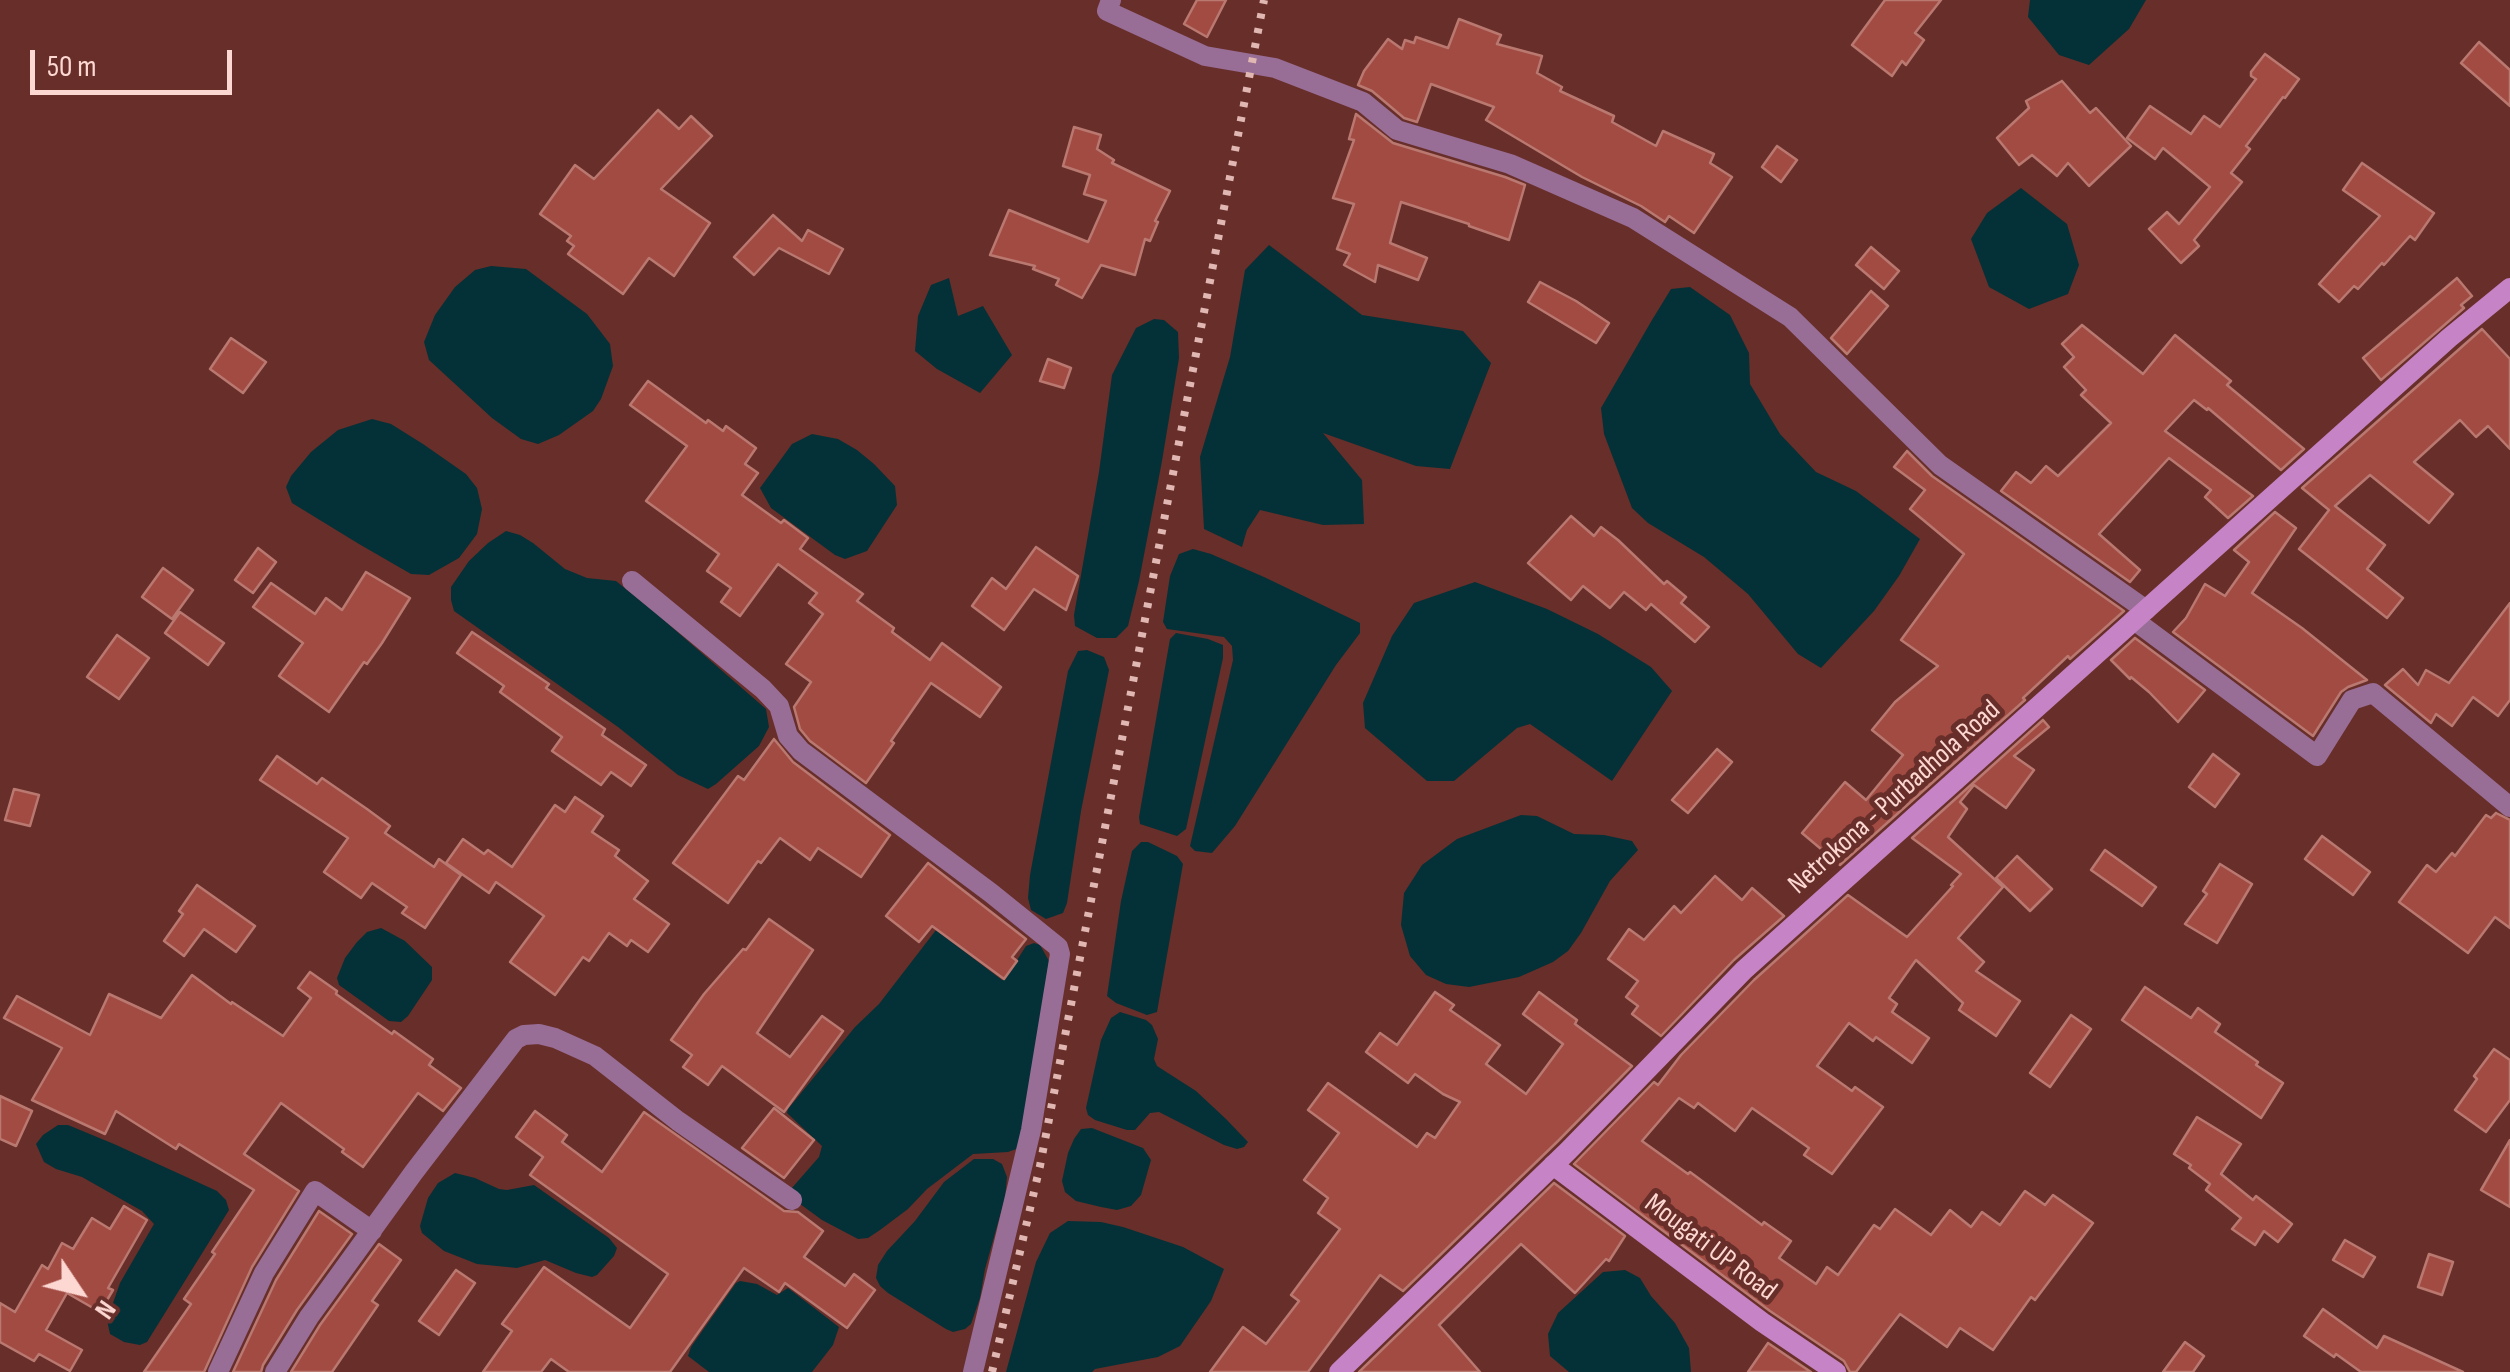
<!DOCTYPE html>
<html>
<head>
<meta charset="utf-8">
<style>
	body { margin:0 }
	#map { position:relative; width:2510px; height:1372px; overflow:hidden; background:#682e29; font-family:"Sofia Sans Condensed",sans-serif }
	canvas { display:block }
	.north { position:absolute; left:30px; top:1242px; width:100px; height:100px; -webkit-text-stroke:8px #682e29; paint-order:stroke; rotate:125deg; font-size:28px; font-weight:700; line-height:40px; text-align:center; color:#fdd8d3 }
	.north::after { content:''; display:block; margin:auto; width:35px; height:45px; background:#fdd8d3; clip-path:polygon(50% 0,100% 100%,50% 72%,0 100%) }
	.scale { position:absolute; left:30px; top:50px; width:202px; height:45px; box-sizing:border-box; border:5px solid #fdd8d3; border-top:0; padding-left:12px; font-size:30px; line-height:35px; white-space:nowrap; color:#fdd8d3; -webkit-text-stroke:8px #682e29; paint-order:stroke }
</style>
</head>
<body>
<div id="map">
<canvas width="2510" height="1372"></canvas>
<div class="north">N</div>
<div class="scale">50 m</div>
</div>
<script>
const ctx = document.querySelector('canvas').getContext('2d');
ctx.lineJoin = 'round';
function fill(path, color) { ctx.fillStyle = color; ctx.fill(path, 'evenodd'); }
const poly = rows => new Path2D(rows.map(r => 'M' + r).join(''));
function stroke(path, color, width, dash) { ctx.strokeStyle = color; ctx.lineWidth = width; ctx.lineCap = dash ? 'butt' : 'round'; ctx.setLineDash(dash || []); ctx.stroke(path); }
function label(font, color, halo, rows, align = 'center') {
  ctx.font = font + ' "Sofia Sans Condensed",sans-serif'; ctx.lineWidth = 10; ctx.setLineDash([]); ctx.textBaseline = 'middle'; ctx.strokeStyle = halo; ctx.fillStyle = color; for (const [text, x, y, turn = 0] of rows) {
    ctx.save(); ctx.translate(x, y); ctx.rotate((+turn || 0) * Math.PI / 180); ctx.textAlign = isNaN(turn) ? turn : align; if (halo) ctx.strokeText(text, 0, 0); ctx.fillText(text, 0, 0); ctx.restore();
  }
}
fill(poly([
	[2030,0,2146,0,2129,29,2089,65,2059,55,2028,17],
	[2021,188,2067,224,2079,265,2068,294,2029,309,1989,287,1971,239,1987,213],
	[1269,245,1362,315,1463,331,1491,363,1450,469,1416,466,1323,433,1362,480,1364,524,1323,525,1260,510,1247,530,1242,547,1204,529,1200,457,1230,357,1245,270],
	[491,266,526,269,587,314,610,344,613,366,601,399,593,411,559,435,538,444,521,439,492,418,429,360,424,342,435,315,455,287,475,270],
	[949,278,958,316,983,306,1012,355,980,393,937,369,915,351,918,316,931,285],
	[1690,287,1730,315,1749,353,1750,384,1780,434,1816,472,1856,491,1920,539,1899,576,1874,611,1821,668,1798,654,1748,594,1704,557,1648,523,1632,508,1604,434,1601,408,1652,320,1671,289],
	[1154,319,1164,320,1178,332,1179,358,1162,461,1139,581,1128,626,1116,638,1097,638,1075,626,1074,615,1099,472,1112,375,1136,328],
	[372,419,391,424,423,444,466,474,477,488,482,509,477,534,459,558,429,575,411,574,359,544,292,503,286,487,291,476,311,452,338,430],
	[812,434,838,439,857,450,874,464,895,486,897,505,867,551,845,559,835,555,771,508,760,488,792,444],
	[506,531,520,535,533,543,565,569,587,578,616,581,658,615,766,709,769,727,759,746,716,784,708,789,678,775,618,727,454,611,451,600,451,587,469,561,488,543],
	[1193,549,1211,554,1264,577,1360,623,1360,633,1336,665,1235,826,1212,853,1195,851,1190,846,1233,660,1232,646,1224,637,1167,629,1163,622,1170,576,1179,554],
	[1475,582,1547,609,1598,634,1651,667,1672,691,1612,781,1530,724,1517,728,1454,781,1427,781,1365,728,1363,703,1392,636,1414,603],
	[1176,633,1208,639,1223,645,1223,658,1186,829,1177,836,1140,824,1139,817,1170,639],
	[1087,650,1104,657,1109,670,1081,811,1067,903,1063,913,1046,919,1031,910,1028,898,1030,875,1068,671,1078,651],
	[1521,815,1537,816,1574,834,1604,835,1632,841,1638,850,1610,881,1581,933,1568,951,1553,962,1519,977,1469,987,1446,984,1426,975,1410,956,1401,925,1404,893,1422,865,1457,839],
	[1141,842,1148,842,1177,856,1183,864,1157,1012,1147,1015,1116,1003,1107,996,1121,901,1132,851],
	[381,928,405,941,432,967,432,980,408,1016,401,1022,389,1021,346,990,339,985,337,978,345,958,357,942,367,932],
	[936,930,1002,980,1005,979,1026,946,1034,943,1040,945,1049,961,1019,1148,1008,1152,973,1154,927,1189,908,1209,880,1230,868,1238,858,1239,822,1220,796,1201,791,1189,819,1157,822,1146,787,1113,788,1109,855,1027,879,1004],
	[1120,1012,1146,1020,1152,1025,1158,1039,1154,1059,1157,1066,1196,1091,1226,1119,1248,1142,1244,1147,1237,1149,1224,1145,1159,1112,1150,1113,1135,1130,1127,1130,1095,1120,1088,1115,1086,1108,1101,1040,1111,1018],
	[58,1125,68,1125,114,1144,217,1191,226,1200,229,1210,147,1342,140,1345,124,1342,110,1334,107,1320,120,1283,154,1224,142,1211,82,1177,56,1169,44,1162,36,1144,43,1135],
	[1092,1128,1143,1148,1151,1160,1141,1195,1131,1206,1117,1210,1101,1207,1076,1201,1065,1192,1062,1181,1068,1153,1074,1139,1081,1129],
	[974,1159,993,1159,1002,1164,1007,1177,1005,1198,985,1269,980,1298,971,1324,965,1329,953,1332,946,1329,888,1293,880,1286,876,1278,878,1265,887,1251,915,1221,944,1182],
	[455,1173,475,1178,499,1189,507,1190,534,1185,609,1238,617,1248,614,1256,597,1275,592,1277,576,1273,545,1260,517,1268,477,1264,444,1251,422,1233,420,1226,428,1198,438,1183],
	[1068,1221,1101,1222,1123,1227,1183,1247,1224,1269,1211,1301,1180,1346,1158,1357,1095,1369,1092,1372,1006,1372,1036,1262,1050,1233],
	[1625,1270,1640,1278,1651,1296,1675,1323,1689,1348,1691,1372,1569,1372,1550,1356,1548,1334,1558,1313,1603,1272],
	[740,1281,757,1284,777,1295,788,1288,839,1327,833,1345,812,1372,709,1372,688,1356,691,1347,736,1283]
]), '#043137');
const building = poly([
	[1197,0,1226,0,1207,37,1184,24,1197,0],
	[1885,0,1941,0,1915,33,1924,40,1906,65,1902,61,1892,76,1852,45,1885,0],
	[1459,19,1501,35,1497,44,1542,56,1537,73,1562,87,1560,91,1614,116,1612,122,1656,146,1663,131,1714,154,1710,163,1732,177,1694,233,1669,216,1665,222,1641,206,1582,177,1486,120,1494,107,1431,84,1417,122,1404,118,1372,91,1358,85,1364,71,1388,39,1402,49,1405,40,1414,43,1416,37,1448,48,1459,19],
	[2479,42,2510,70,2510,106,2461,63,2479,42],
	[2265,54,2299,79,2285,98,2283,97,2246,146,2250,149,2231,173,2242,182,2194,240,2199,246,2181,263,2149,229,2167,212,2179,224,2210,187,2163,148,2155,159,2127,138,2150,106,2191,134,2204,116,2220,127,2256,79,2251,76,2251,72,2265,54],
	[2062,81,2090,113,2096,108,2131,146,2089,186,2068,163,2057,176,2032,155,2019,165,1997,138,2029,108,2026,101,2062,81],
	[658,110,679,129,691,116,712,136,661,189,710,223,674,276,649,258,623,294,568,254,574,246,567,241,571,236,540,214,575,165,594,179,658,110],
	[1356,114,1393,143,1505,177,1525,185,1509,240,1469,226,1469,224,1401,202,1390,243,1427,258,1418,280,1378,265,1375,282,1344,265,1350,254,1337,249,1354,204,1333,198,1354,140,1349,139,1356,114],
	[1074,127,1101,135,1097,149,1114,160,1112,163,1170,191,1155,221,1158,222,1150,241,1145,239,1135,275,1101,265,1082,298,1056,285,1059,279,1033,269,1035,266,990,255,1009,210,1088,242,1106,201,1084,194,1090,175,1063,166,1074,127],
	[1777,146,1797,160,1781,182,1762,167,1777,146],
	[2362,163,2434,213,2415,240,2410,236,2384,265,2382,263,2358,289,2354,286,2339,302,2319,284,2380,216,2343,190,2362,163],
	[773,215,802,241,808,230,843,249,829,274,779,248,754,275,734,257,773,215],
	[1871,247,1899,271,1884,289,1856,265,1871,247],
	[2457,278,2472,296,2461,305,2464,308,2381,380,2363,358,2457,278],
	[1540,282,1576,301,1609,323,1596,343,1528,302,1540,282],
	[1871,291,1888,306,1847,354,1831,338,1871,291],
	[2082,325,2143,374,2175,335,2231,381,2227,385,2304,449,2281,470,2208,408,2207,410,2194,400,2165,431,2253,496,2228,518,2205,497,2211,490,2169,458,2099,534,2140,570,2130,582,2001,491,2016,472,2031,483,2046,466,2058,476,2111,423,2081,395,2086,390,2064,367,2074,357,2062,344,2082,325],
	[2482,329,2510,359,2510,449,2488,426,2476,437,2460,420,2414,462,2453,494,2429,523,2370,475,2335,506,2385,545,2367,569,2403,598,2387,618,2299,549,2329,510,2302,488,2482,329],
	[231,338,266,362,243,393,210,369,231,338],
	[1048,359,1071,368,1064,388,1040,381,1048,359],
	[648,381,706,423,708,420,723,431,726,426,756,448,745,464,758,473,742,495,781,523,784,520,808,538,800,549,863,594,857,601,894,628,892,632,930,660,942,643,1001,687,980,717,931,683,891,741,894,743,866,783,810,741,800,729,794,707,811,682,786,664,823,614,809,603,817,593,778,564,740,616,721,602,731,588,707,571,719,554,646,501,687,446,630,405,648,381],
	[1907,451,1932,476,2124,611,2070,659,2068,656,2023,698,2025,700,1840,865,1802,833,1845,782,1866,800,1903,755,1872,730,1895,702,1938,666,1901,640,1964,554,1910,509,1925,490,1894,467,1907,451],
	[2275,512,2296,528,2252,593,2302,628,2367,680,2348,687,2341,692,2313,736,2173,632,2186,618,2205,584,2225,596,2249,562,2234,550,2275,512],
	[1571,516,1594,536,1601,527,1618,540,1664,584,1667,581,1686,597,1681,603,1709,627,1695,642,1651,604,1646,610,1624,592,1610,608,1583,586,1571,600,1528,563,1571,516],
	[1036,547,1078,576,1066,610,1034,589,1004,630,972,606,992,578,1006,589,1036,547],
	[258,548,276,562,253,593,235,580,258,548],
	[163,568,193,590,172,619,142,597,163,568],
	[366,572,410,598,382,643,367,664,364,662,329,712,279,676,303,643,253,607,271,583,315,614,326,598,342,610,366,572],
	[2510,603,2510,700,2498,716,2473,697,2452,726,2436,714,2431,723,2385,685,2403,669,2418,685,2426,670,2449,683,2510,603],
	[180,612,224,643,208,665,165,633,180,612],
	[472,632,549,684,546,688,605,729,602,735,646,765,631,786,611,772,601,785,552,751,562,737,500,692,504,686,457,653,472,632],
	[117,635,149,658,119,699,87,677,117,635],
	[2135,638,2205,690,2178,722,2149,692,2131,677,2130,679,2111,660,2135,638],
	[2043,720,2049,727,2014,756,2034,770,2006,808,1974,785,1960,802,1967,809,1948,837,2003,887,1958,938,1984,962,1976,971,2020,1001,1996,1036,1959,1010,1963,1003,1916,960,1889,998,1897,1004,1892,1012,1929,1038,1912,1063,1876,1037,1873,1041,1849,1023,1817,1066,1852,1091,1855,1087,1883,1107,1832,1174,1804,1155,1809,1148,1752,1108,1735,1131,1698,1103,1694,1108,1679,1098,1642,1141,1688,1174,1690,1172,1762,1225,1764,1222,1791,1241,1779,1258,1816,1284,1827,1267,1838,1275,1874,1225,1880,1229,1895,1209,1931,1235,1950,1210,1971,1227,1982,1212,2000,1225,2025,1191,2045,1205,2053,1195,2093,1223,2035,1300,2031,1297,1993,1350,1960,1328,1947,1347,1900,1314,1856,1372,1850,1372,1844,1361,1770,1311,1574,1164,1654,1082,1658,1085,1681,1055,1754,980,1848,895,1907,937,1953,886,1951,885,1961,874,1912,838,2043,720],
	[774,739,793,762,890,835,861,877,818,848,810,860,780,838,761,863,758,861,728,903,673,863,738,776,744,780,774,739],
	[1717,749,1732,762,1688,813,1672,800,1717,749],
	[2213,754,2239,774,2215,807,2189,787,2213,754],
	[277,756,317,784,322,778,367,809,390,826,385,833,434,867,439,859,461,875,425,928,402,913,407,907,372,883,361,898,324,872,348,838,260,780,277,756],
	[14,789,39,795,30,826,5,820,14,789],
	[575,797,603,816,592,832,619,850,615,856,648,881,634,899,669,924,648,952,631,940,627,946,609,933,589,961,583,957,555,995,510,962,544,916,496,882,489,893,446,863,463,839,484,854,488,850,512,867,555,805,565,812,575,797],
	[2496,813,2510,820,2510,928,2495,917,2468,953,2399,902,2427,865,2436,872,2452,853,2455,856,2486,815,2491,818,2496,813],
	[2322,836,2370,872,2353,895,2305,859,2322,836],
	[2105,850,2156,887,2142,906,2091,870,2105,850],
	[2017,856,2052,889,2030,911,1996,878,2017,856],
	[928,863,1026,939,1012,957,1017,961,1004,979,932,926,919,942,886,916,928,863],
	[2220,864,2252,884,2217,943,2185,924,2207,894,2203,891,2220,864],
	[1715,876,1742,900,1752,888,1784,916,1734,960,1661,1036,1632,1014,1638,1006,1626,997,1638,981,1608,959,1629,929,1644,940,1674,906,1681,913,1715,876],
	[197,885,255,926,236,952,204,929,184,956,164,941,183,914,179,911,197,885],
	[769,919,813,950,757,1033,790,1057,822,1016,843,1031,784,1112,722,1066,708,1085,683,1067,692,1055,671,1040,704,994,743,949,746,950,769,919],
	[310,972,337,991,336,994,392,1034,394,1031,433,1059,429,1065,461,1088,443,1111,418,1093,363,1167,342,1152,344,1149,281,1103,244,1154,299,1191,252,1267,204,1372,144,1372,191,1304,184,1299,215,1254,212,1252,254,1190,179,1144,176,1149,116,1111,105,1134,32,1100,62,1048,4,1018,17,996,90,1035,109,994,161,1018,192,975,231,1004,232,1002,283,1036,311,998,298,988,310,972],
	[2145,987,2191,1018,2198,1008,2220,1024,2215,1032,2258,1062,2256,1065,2283,1083,2261,1118,2122,1020,2145,987],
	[1435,992,1454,1005,1450,1010,1500,1045,1486,1064,1526,1094,1563,1044,1523,1014,1539,992,1577,1020,1575,1024,1632,1066,1558,1141,1403,1291,1380,1275,1308,1372,1210,1372,1243,1327,1266,1344,1299,1301,1291,1295,1340,1229,1318,1213,1328,1198,1304,1180,1339,1133,1308,1110,1328,1083,1417,1147,1427,1133,1435,1138,1460,1102,1443,1094,1415,1074,1408,1083,1366,1052,1380,1033,1397,1045,1435,992],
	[2071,1015,2091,1029,2050,1087,2030,1073,2071,1015],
	[2494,1049,2510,1060,2510,1100,2486,1132,2455,1110,2477,1079,2474,1076,2494,1049],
	[0,1096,32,1111,16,1146,0,1139,0,1096],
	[774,1108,814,1140,784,1178,742,1148,774,1108],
	[535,1111,567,1135,562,1142,602,1172,644,1112,784,1211,798,1212,823,1231,804,1257,845,1286,854,1274,875,1290,847,1328,785,1283,779,1292,744,1268,670,1372,569,1372,551,1359,541,1372,483,1372,512,1331,502,1324,544,1267,630,1328,668,1274,530,1175,543,1157,516,1137,535,1111],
	[2197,1117,2241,1144,2221,1174,2253,1200,2256,1196,2292,1224,2278,1242,2264,1231,2255,1245,2232,1229,2241,1218,2206,1190,2210,1184,2189,1168,2191,1165,2174,1154,2197,1117],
	[2510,1140,2510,1207,2481,1190,2510,1140],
	[1554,1183,1625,1236,1609,1261,1606,1259,1575,1293,1521,1244,1439,1325,1480,1372,1359,1372,1554,1183],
	[124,1206,147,1220,108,1288,113,1290,100,1312,67,1293,46,1330,82,1350,70,1371,39,1354,34,1361,0,1342,0,1303,15,1312,42,1265,48,1269,62,1243,73,1249,92,1218,110,1229,124,1206],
	[319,1211,352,1234,297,1310,263,1365,261,1372,233,1372,276,1280,319,1211],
	[2345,1240,2375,1257,2363,1277,2333,1260,2345,1240],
	[379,1244,401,1260,372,1301,378,1305,332,1372,291,1372,320,1325,379,1244],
	[2429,1254,2453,1262,2442,1295,2418,1287,2429,1254],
	[456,1270,475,1283,439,1335,419,1321,456,1270],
	[2323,1309,2377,1348,2384,1336,2463,1372,2361,1372,2336,1354,2334,1357,2304,1336,2323,1309],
	[2185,1342,2204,1356,2193,1372,2163,1372,2185,1342],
	[1768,1343,1811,1372,1748,1372,1768,1343]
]);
fill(building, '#a24b43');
stroke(building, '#b97870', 2.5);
stroke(poly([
	[1111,0,1107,11,1205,56,1275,68,1363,102,1397,130,1510,164,1633,218,1790,317,1940,465,2146,610],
	[632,581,763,689,779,706,788,736,801,751,991,893,1058,947,1060,954,1031,1130,973,1372],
	[2134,620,2317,756,2352,700,2373,693,2510,807],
	[218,1372,264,1273,315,1191,372,1231],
	[275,1372,309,1317,414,1172,516,1039,524,1035,539,1034,555,1038,595,1056,678,1121,792,1200]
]), '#986d96', 20);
stroke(poly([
	[1553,1165,1762,1322,1836,1372],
	[1339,1372,1568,1151,1744,970,2449,338,2510,288]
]), '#c683c5', 20);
stroke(poly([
	[992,1372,1040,1166,1264,0]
]), '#e0b7b2', 8, [5, 10]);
label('28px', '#fdd8d3', '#682e29', [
	["Netrokona - Purbadhola Road",1895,798,-42],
	["Mougati UP Road",1710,1248,37]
]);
</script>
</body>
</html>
